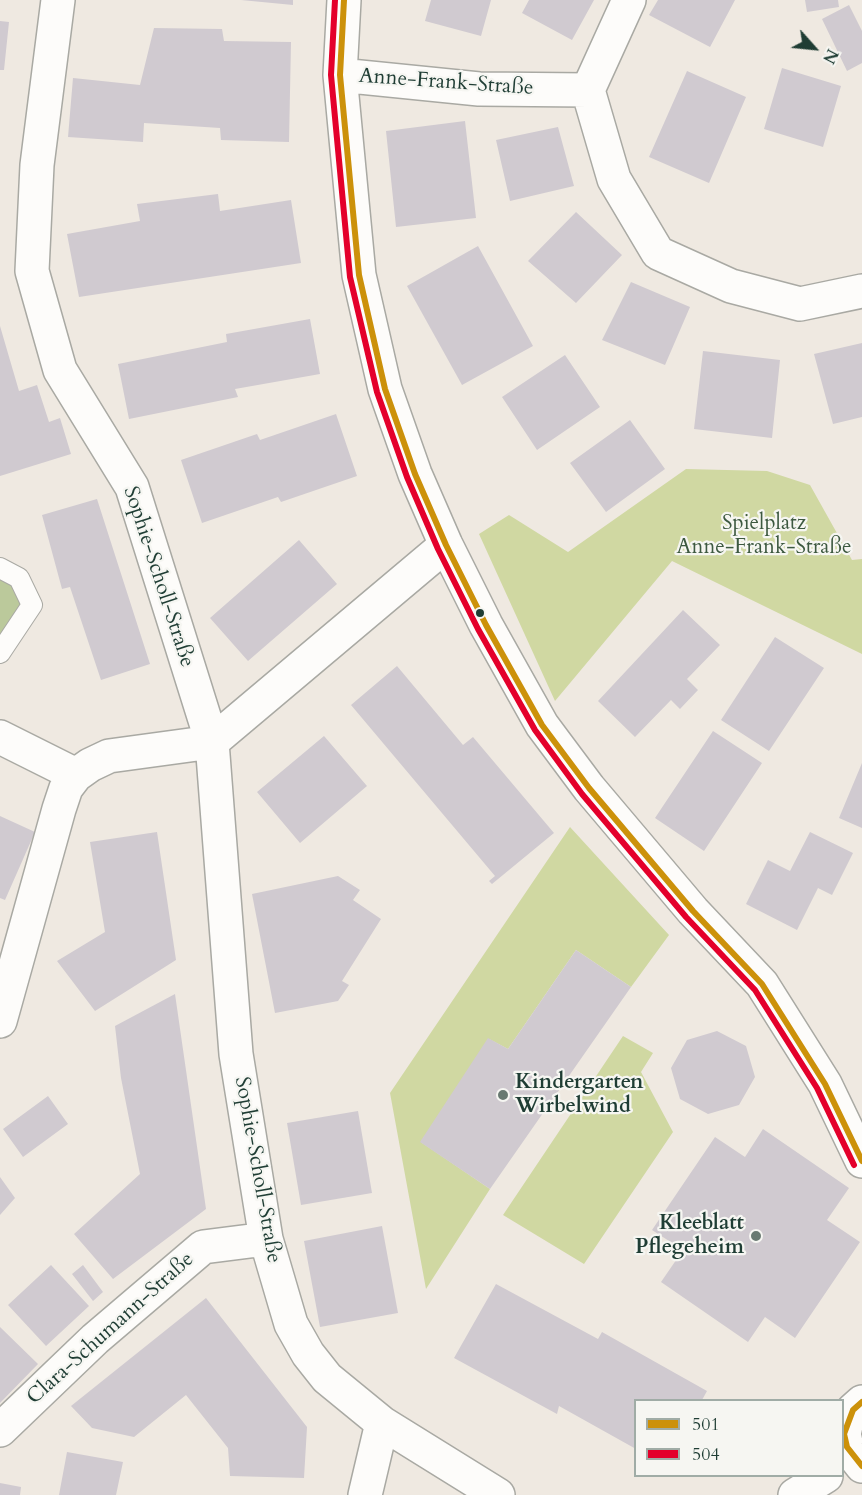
<!DOCTYPE html>
<html>
<head>
<meta charset="utf-8">
<style>
	body { margin:0 }
	#map { position:relative; width:862px; height:1495px; overflow:hidden; background:#efe9e1; font-family:Cardo,serif }
	canvas { display:block }
	.legend { position:absolute; left:634px; top:1399px; width:210px; height:78px; box-sizing:border-box; background:#f6f6f2; border:2px solid #a0aca6; margin:0; padding:8px 10px; list-style:none; font-size:18px; color:#1f3d34 }
	.legend li { display:flex; align-items:center; gap:12px; height:30px }
	.legend b { width:30px; border:2px solid #a0aca6 }
	.north { position:absolute; left:784px; top:18px; width:60px; height:60px; -webkit-text-stroke:4px #f6f6f2; paint-order:stroke; rotate:117deg; font-size:16px; font-weight:700; line-height:24px; text-align:center; color:#1f3d34 }
	.north::after { content:''; display:block; margin:auto; width:21px; height:27px; background:#1f3d34; clip-path:polygon(50% 0,100% 100%,50% 72%,0 100%) }
</style>
</head>
<body>
<div id="map">
<canvas width="862" height="1495"></canvas>
<ul class="legend">
<li><b style="height:8px;background:#cc910a"></b>501</li>
<li><b style="height:8px;background:#e4002b"></b>504</li>
</ul>
<div class="north">N</div>
</div>
<script>
const ctx = document.querySelector('canvas').getContext('2d');
ctx.lineJoin = 'round';
function fill(path, color) { ctx.fillStyle = color; ctx.fill(path, 'evenodd'); }
const poly = rows => new Path2D(rows.map(r => 'M' + r).join(''));
function stroke(path, color, width, dash) { ctx.strokeStyle = color; ctx.lineWidth = width; ctx.lineCap = dash ? 'butt' : 'round'; ctx.setLineDash(dash || []); ctx.stroke(path); }
function label(font, color, halo, rows, align = 'center') {
  ctx.font = font + ' Cardo,serif'; ctx.lineWidth = 4.5; ctx.setLineDash([]); ctx.textBaseline = 'middle'; ctx.strokeStyle = halo; ctx.fillStyle = color; for (const [text, x, y, turn = 0] of rows) {
    ctx.save(); ctx.translate(x, y); ctx.rotate((+turn || 0) * Math.PI / 180); ctx.textAlign = isNaN(turn) ? turn : align; if (halo) ctx.strokeText(text, 0, 0); ctx.fillText(text, 0, 0); ctx.restore();
  }
}
fill(poly([
	[686,469,767,471,810,485,852,560,862,559,862,654,672,561,555,701,479,534,509,515,568,552],
	[570,827,669,935,631,987,576,950,508,1049,489,1039,421,1142,490,1189,426,1289,390,1093],
	[623,1036,653,1053,641,1072,673,1132,584,1264,503,1215]
]), '#d0d8a2');
fill(poly([
	[0,568,32,605,0,653]
]), '#bbc99b');
fill(poly([
	[241,0,293,0,293,5],
	[431,0,491,0,481,36,425,21],
	[529,0,594,0,572,40,522,13],
	[658,0,735,0,710,47,649,15],
	[805,0,838,0,839,7,807,12],
	[849,5,862,31,862,63,847,71,822,19],
	[0,21,9,22,4,70,0,70],
	[154,28,222,29,224,41,291,42,289,142,221,140,220,128,144,123,143,142,68,137,73,78,140,85],
	[782,68,841,86,823,147,764,129],
	[687,71,746,97,709,183,649,157],
	[465,121,476,218,396,227,386,131],
	[558,127,574,186,510,201,496,140],
	[218,194,220,211,291,200,301,263,79,297,67,234,140,221,137,204],
	[576,212,622,255,576,303,528,261],
	[478,246,533,346,462,385,407,286],
	[631,282,690,307,665,365,602,340],
	[310,319,320,374,235,389,238,397,129,419,118,364,227,342,226,334],
	[0,326,19,391,37,385,49,422,60,418,71,454,0,476],
	[862,343,862,417,833,424,814,354],
	[703,351,780,360,772,438,694,429],
	[565,355,600,407,537,450,502,397],
	[336,414,357,476,281,502,278,497,202,523,181,460,257,434,260,440],
	[630,420,665,469,606,512,570,463],
	[97,499,150,664,101,680,70,587,62,589,42,515],
	[299,540,337,584,248,661,210,618],
	[683,610,720,645,687,679,698,690,680,709,671,700,635,737,598,701],
	[775,637,824,668,769,751,721,720],
	[397,666,463,745,473,737,554,833,492,884,489,881,495,876,351,705],
	[713,731,762,763,704,851,655,818],
	[324,736,367,786,300,843,257,792],
	[862,763,862,828,839,818],
	[0,816,35,832,5,900,0,898],
	[157,832,176,960,95,1011,57,961,105,932,90,842],
	[810,832,853,853,832,895,818,888,797,930,746,904,768,860,790,871],
	[338,876,360,890,353,900,381,919,342,981,349,985,338,1001,275,1013,252,894],
	[576,950,631,987,490,1189,420,1142,488,1038,508,1049],
	[175,994,206,1209,113,1279,74,1234,140,1174,121,1078,115,1026],
	[717,1031,746,1046,755,1077,739,1105,708,1114,680,1099,671,1068,687,1040],
	[48,1096,68,1124,23,1157,3,1129],
	[358,1111,372,1193,301,1205,287,1123],
	[763,1129,849,1188,827,1220,860,1242,795,1338,765,1317,748,1342,661,1282,683,1250,652,1230,715,1137,745,1157],
	[0,1177,15,1198,0,1215],
	[382,1226,398,1313,320,1327,304,1241],
	[51,1265,89,1306,46,1346,8,1305],
	[83,1265,103,1292,93,1301,72,1274],
	[496,1284,598,1339,602,1332,707,1391,702,1400,636,1400,636,1449,559,1406,557,1414,454,1358],
	[206,1298,307,1427,304,1478,230,1476,228,1448,186,1395,134,1437,92,1428,71,1406],
	[0,1327,38,1364,0,1403],
	[67,1452,123,1462,116,1495,59,1495],
	[0,1483,21,1487,20,1495,0,1495]
]), '#d0cad0');
const service = poly([
	[0,568,19,578,32,605,0,653]
]);
const minor = poly([
	[58,0,37,165,32,271,60,370,132,487,212,742,236,1054,266,1239,291,1324,308,1354,327,1378,382,1423,498,1495],
	[344,0,340,75,359,275,385,389,415,474,446,545,486,625,542,725,589,788,693,911,762,984,825,1084,862,1161],
	[340,75,479,89,588,90],
	[588,90,614,179,658,253,731,286,800,304,862,291],
	[588,90,629,0],
	[0,737,76,775],
	[0,1021,59,809,66,788,76,775,90,765,109,756,212,742,446,545],
	[862,1402,853,1410,847,1421,844,1434,847,1447,862,1466],
	[0,1430,95,1339,203,1247,266,1239],
	[365,1495,382,1423],
	[795,1495,826,1476]
]);
stroke(service, '#a9a9a3', 22);
stroke(minor, '#a9a9a3', 36);
stroke(service, '#fdfcfa', 20);
stroke(minor, '#fdfcfa', 33);
stroke(poly([
	[344,0,340,75,359,275,385,389,415,474,446,545,486,625,542,725,589,788,693,911,762,984,825,1084,862,1161],
	[862,1402,853,1410,844,1434,847,1447,862,1466]
]), '#cc910a', 6);
stroke(poly([
	[335,0,331,75,350,277,377,392,407,477,438,549,478,629,535,730,582,794,686,917,755,990,817,1088,854,1165]
]), '#e4002b', 6);
for (const [x, y, r, color] of [
	[480,613,5,"#1f3d34"],
	[503,1095,6,"#687971"],
	[756,1236,6,"#687971"]
]) { const dot = new Path2D(); dot.arc(x, y, r, 0, 2 * Math.PI); ctx.fillStyle = color; ctx.fill(dot); stroke(dot, '#f6f6f2', 2); }
label('21px', '#1f3d34', '#f6f6f2', [
	["Anne-Frank-Straße",446,83,4],
	["Sophie-Scholl-Straße",158,577,72],
	["Sophie-Scholl-Straße",257,1170,80],
	["Clara-Schumann-Straße",111,1329,-42]
]);
label('21px', '#3d5940', '#f6f6f2', [
	["Spielplatz",764,524],
	["Anne-Frank-Straße",764,548]
]);
label('bold 21px', '#1f3d34', '#f6f6f2', [
	["Kindergarten",515,1083],
	["Wirbelwind",515,1107],
	["Kleeblatt",744,1224,"right"],
	["Pflegeheim",744,1248,"right"]
], 'left');
</script>
</body>
</html>
